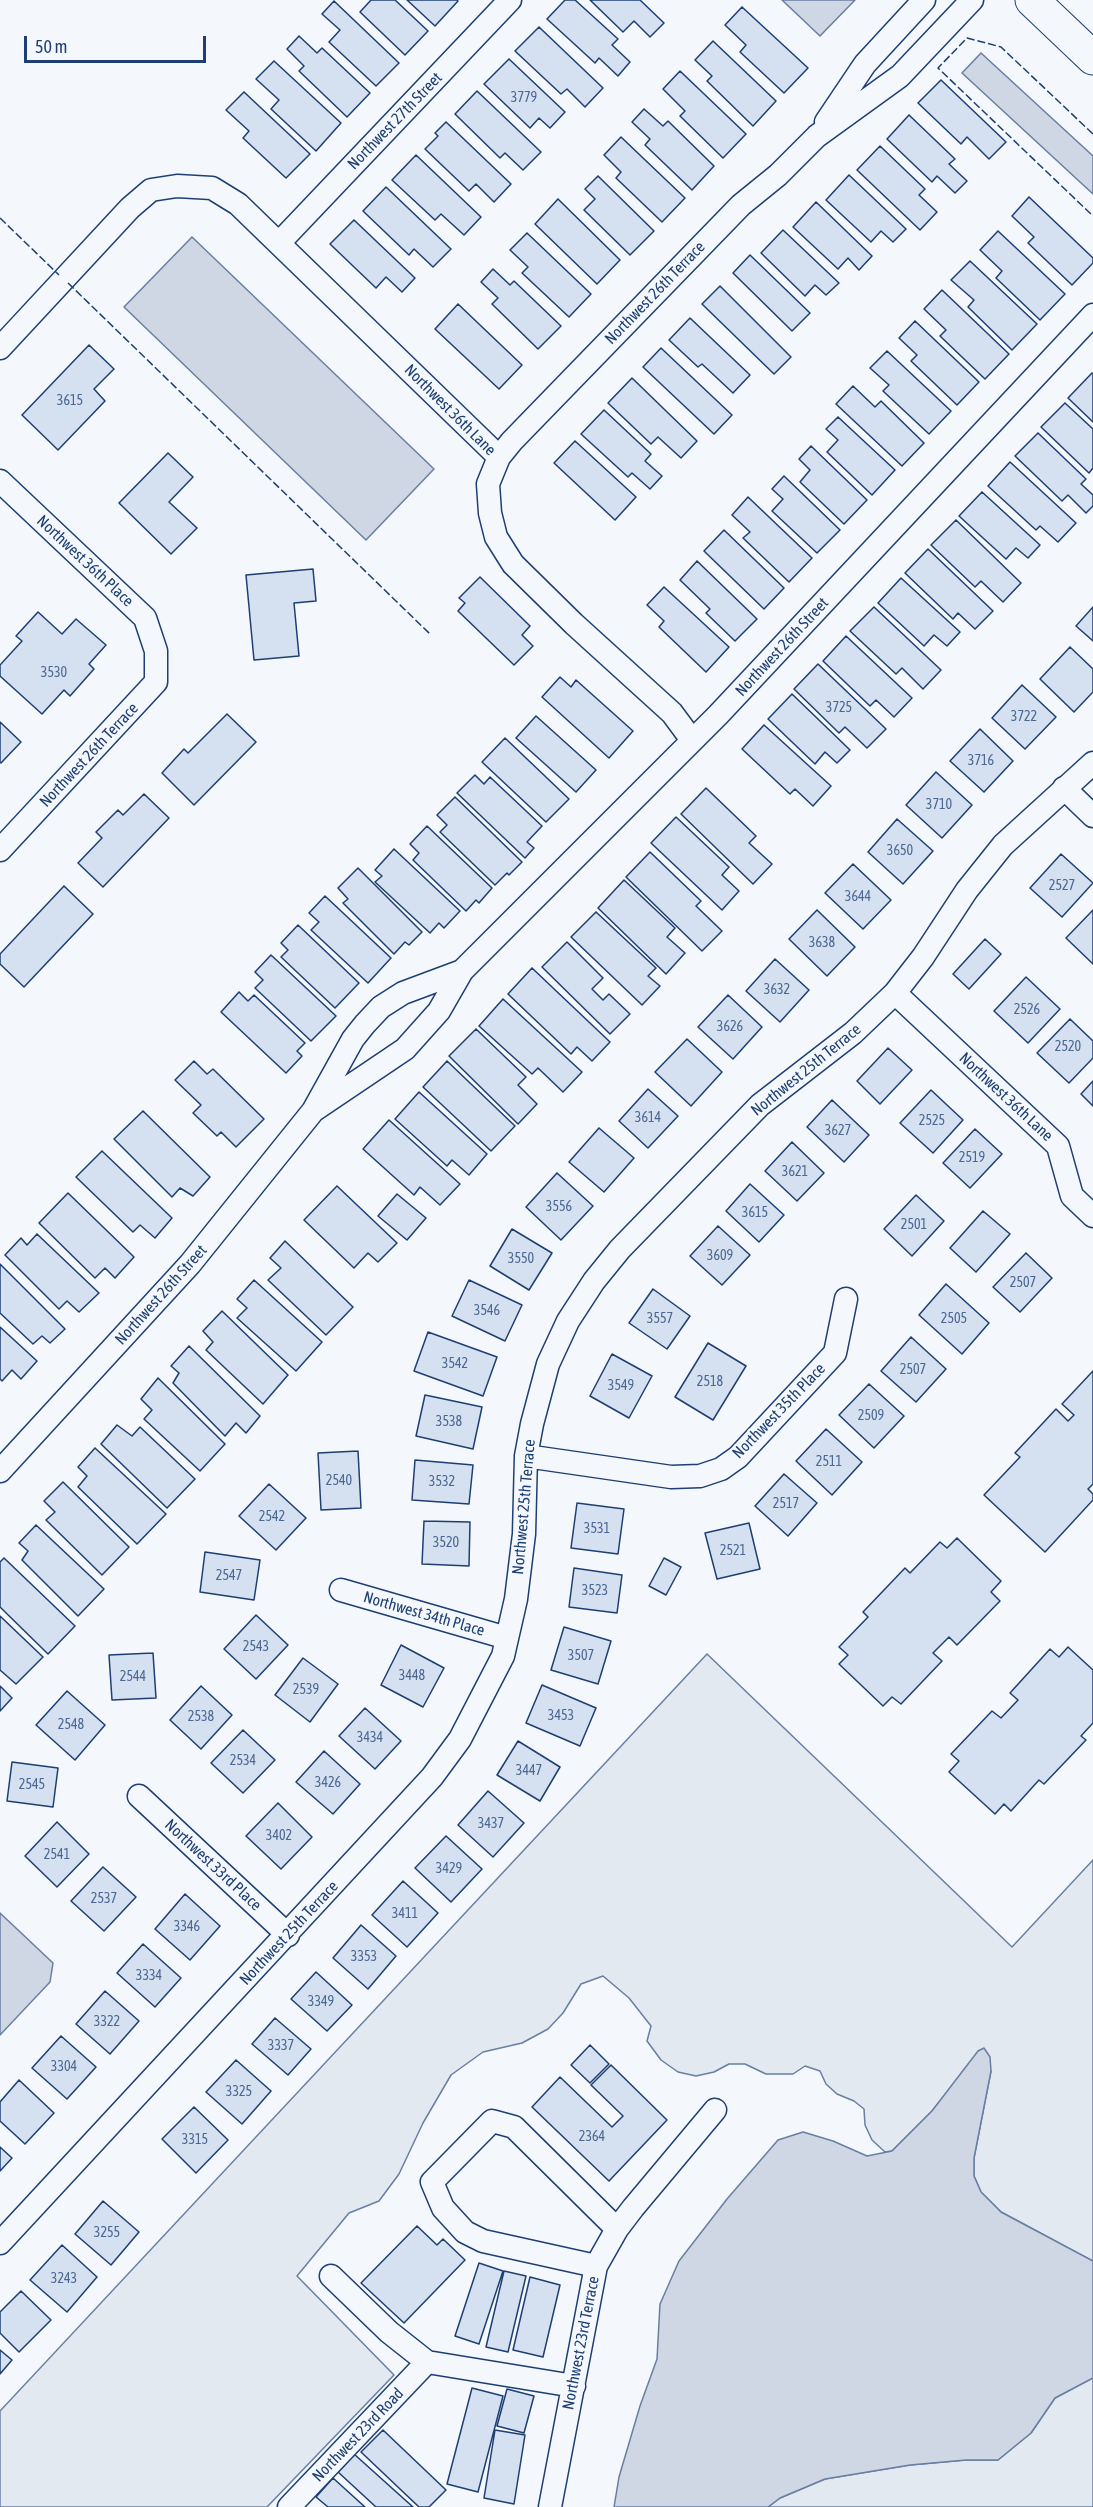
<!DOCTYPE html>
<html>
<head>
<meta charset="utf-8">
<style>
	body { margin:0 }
	#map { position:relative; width:1093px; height:2507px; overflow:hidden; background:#f4f7fb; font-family:"Asap Condensed",sans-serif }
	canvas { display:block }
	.scale { position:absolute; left:24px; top:36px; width:182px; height:27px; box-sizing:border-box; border:3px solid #1d3f73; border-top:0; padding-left:8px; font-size:18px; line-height:21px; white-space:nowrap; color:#1d3f73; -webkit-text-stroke:4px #f4f7fb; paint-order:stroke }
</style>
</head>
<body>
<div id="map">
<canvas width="1093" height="2507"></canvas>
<div class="scale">50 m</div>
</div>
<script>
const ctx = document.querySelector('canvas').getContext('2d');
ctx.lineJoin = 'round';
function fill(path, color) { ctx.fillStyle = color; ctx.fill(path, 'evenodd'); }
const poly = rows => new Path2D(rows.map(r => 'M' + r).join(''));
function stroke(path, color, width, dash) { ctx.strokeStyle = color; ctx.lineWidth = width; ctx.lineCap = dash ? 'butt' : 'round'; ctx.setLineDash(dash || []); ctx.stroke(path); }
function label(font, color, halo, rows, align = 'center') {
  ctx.font = font + ' "Asap Condensed",sans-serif'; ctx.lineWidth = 4.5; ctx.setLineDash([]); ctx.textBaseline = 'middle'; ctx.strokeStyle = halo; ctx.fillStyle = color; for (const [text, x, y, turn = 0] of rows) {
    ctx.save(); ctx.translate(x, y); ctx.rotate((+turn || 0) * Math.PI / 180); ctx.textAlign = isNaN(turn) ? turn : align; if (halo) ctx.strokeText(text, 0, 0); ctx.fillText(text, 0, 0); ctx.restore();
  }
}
const green = poly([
	[707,1654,1012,1947,1093,1860,1093,2261,1001,2212,981,2192,974,2176,974,2158,991,2071,953,2085,932,2111,892,2151,885,2152,872,2140,865,2125,864,2109,854,2101,837,2094,826,2084,820,2071,805,2066,793,2074,766,2074,745,2064,729,2064,714,2072,696,2076,678,2072,661,2060,647,2041,651,2026,629,1998,603,1976,581,1984,563,2013,548,2029,522,2043,483,2052,451,2075,423,2123,399,2174,379,2201,349,2213,297,2276,394,2375,267,2507,0,2507,0,2411,707,1654],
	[1093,2378,1093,2507,768,2507,780,2498,825,2479,910,2465,966,2460,998,2460,1031,2433,1055,2398,1093,2378]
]);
fill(green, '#e3e9f0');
stroke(green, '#687fa3', 1.5);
const water = poly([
	[782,0,855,0,820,36,782,0],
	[981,53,1093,156,1093,194,962,73,981,53],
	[192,237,434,469,366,540,124,307,192,237],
	[0,1913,53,1963,50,1982,0,2035,0,1913],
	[984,2048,990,2057,991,2071,974,2158,974,2176,981,2192,1001,2212,1093,2261,1093,2378,1055,2398,1031,2433,998,2460,966,2460,910,2465,825,2479,780,2498,768,2507,614,2507,619,2477,640,2406,657,2359,660,2304,679,2261,727,2199,778,2140,803,2132,833,2141,867,2156,892,2151,932,2111,978,2051,984,2048]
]);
fill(water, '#cfd7e4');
stroke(water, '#687fa3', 1.5);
const building = poly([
	[371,0,395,0,428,31,405,55,360,12,371,0],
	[407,0,457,0,458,1,435,26,407,0],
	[565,0,575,0,618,39,612,45,630,62,618,76,599,58,595,63,547,19,565,0],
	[590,0,640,0,664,23,650,37,634,21,623,32,590,0],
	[334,1,399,63,376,86,329,42,340,30,322,14,334,1],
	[742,7,808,68,784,93,740,52,746,45,725,25,742,7],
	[539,27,603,88,585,107,567,89,561,94,515,51,539,27],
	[299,36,317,53,322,48,370,93,347,117,299,71,304,66,287,49,299,36],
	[713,41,776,101,753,126,707,81,712,76,695,60,713,41],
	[509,59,565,112,550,128,539,118,530,128,484,84,509,59],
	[274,61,341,123,316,151,271,109,279,100,256,79,274,61],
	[680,71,746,134,723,158,680,116,685,111,663,89,680,71],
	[941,80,1006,142,989,159,967,137,961,144,918,103,941,80],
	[477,91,541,152,523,170,505,153,500,158,455,114,477,91],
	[244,92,310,154,286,178,243,138,249,131,226,110,244,92],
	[644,109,663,126,668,121,714,166,692,190,645,145,650,139,632,122,644,109],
	[909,115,955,159,949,164,967,181,955,193,937,176,932,182,887,139,909,115],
	[446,122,511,184,494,202,476,184,469,191,425,149,438,136,435,133,446,122],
	[621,137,685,198,662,222,616,178,621,172,604,155,621,137],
	[880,146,925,189,919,195,937,212,920,230,857,170,880,146],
	[416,155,481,217,464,235,441,214,435,220,392,180,416,155],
	[849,175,906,229,893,242,881,231,871,242,826,200,849,175],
	[598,176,654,231,630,255,584,210,595,199,585,189,598,176],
	[386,187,451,249,433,267,414,249,409,255,363,211,386,187],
	[1029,197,1093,258,1093,263,1072,285,1028,243,1034,237,1012,216,1029,197],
	[558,199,620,260,597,284,535,224,558,199],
	[816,202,872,256,859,270,848,258,838,269,793,227,816,202],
	[354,220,415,278,402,292,386,277,376,288,330,244,354,220],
	[783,230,839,283,826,295,815,285,805,296,761,253,783,230],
	[998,231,1065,294,1040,320,996,278,1002,271,980,250,998,231],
	[527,233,591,294,569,317,522,273,528,267,510,250,527,233],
	[750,255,810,313,792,331,733,273,750,255],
	[970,261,1037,324,1012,350,968,307,974,300,951,280,970,261],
	[493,269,510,285,514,281,561,326,538,349,492,304,498,298,481,282,493,269],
	[720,286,791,357,774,374,702,304,720,286],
	[942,290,1009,354,985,379,940,336,946,330,924,309,942,290],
	[458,304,522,365,499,389,435,329,458,304],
	[690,318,750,375,733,393,702,364,698,367,669,340,690,318],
	[915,321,979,382,957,405,911,361,917,355,899,338,915,321],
	[89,345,114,369,94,389,105,401,58,450,22,415,89,345],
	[661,348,732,415,714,434,643,367,661,348],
	[887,351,951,411,929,434,883,391,889,385,870,368,887,351],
	[1092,373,1093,374,1093,422,1068,398,1092,373],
	[632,378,697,441,681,458,658,437,651,444,608,403,632,378],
	[853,386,875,407,881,401,924,443,902,466,836,404,853,386],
	[1065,403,1093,429,1093,468,1089,473,1041,427,1065,403],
	[604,410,651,454,645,461,662,476,650,489,632,473,628,477,581,434,604,410],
	[838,417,895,470,872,495,827,452,838,440,826,429,838,417],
	[1038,433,1086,479,1081,484,1093,495,1093,506,1086,513,1068,495,1062,501,1015,456,1038,433],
	[575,441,636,497,615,520,554,463,575,441],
	[811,446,867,500,844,524,800,482,810,470,799,459,811,446],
	[168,453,193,477,169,502,197,528,171,554,119,503,168,453],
	[1010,462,1076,523,1058,542,1040,526,1036,530,988,486,1010,462],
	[784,476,840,530,817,553,772,511,783,499,772,489,784,476],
	[982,492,1040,545,1028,558,1016,548,1006,559,959,516,982,492],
	[748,497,812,558,789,582,743,538,750,532,732,515,748,497],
	[956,520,1021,583,1003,602,981,581,975,587,931,545,956,520],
	[724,530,784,588,764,609,704,551,724,530],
	[928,549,993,611,975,629,958,613,953,619,905,573,928,549],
	[697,561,757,619,735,641,706,613,710,609,680,580,697,561],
	[313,569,316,601,294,603,299,656,254,660,246,575,313,569],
	[480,577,530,626,522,635,533,646,514,665,458,611,465,603,459,598,480,577],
	[901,578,960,632,947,646,934,635,924,646,878,603,901,578],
	[664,587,729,647,706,672,659,627,664,621,647,605,664,587],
	[874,607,941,670,923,689,902,668,896,674,850,631,874,607],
	[1093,607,1093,641,1076,626,1093,607],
	[38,612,62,634,76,619,106,645,89,664,94,669,70,696,64,690,42,714,0,676,0,665,22,641,16,636,38,612],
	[846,636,912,698,894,717,876,700,870,706,823,661,846,636],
	[1070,647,1093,669,1093,692,1074,712,1040,679,1070,647],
	[818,664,886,729,867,748,845,727,839,733,794,689,818,664],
	[560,677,571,687,576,680,633,731,609,758,542,697,560,677],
	[1022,685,1056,717,1025,749,992,718,1022,685],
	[792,694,850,750,837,763,825,752,815,764,768,719,792,694],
	[227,714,256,742,194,805,162,773,184,749,188,753,227,714],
	[536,716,596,770,576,792,516,738,536,716],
	[0,722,21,742,1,763,0,762,0,722],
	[764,725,831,786,813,806,795,789,790,794,742,749,764,725],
	[980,729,1013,761,984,792,950,761,980,729],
	[505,738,569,799,546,822,482,762,505,738],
	[936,772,972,805,942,838,906,805,936,772],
	[475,775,484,784,490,777,542,826,527,842,534,848,525,858,457,793,475,775],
	[706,788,756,836,749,843,772,864,753,884,681,814,706,788],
	[144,794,169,818,103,887,78,863,102,838,96,832,118,810,123,815,144,794],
	[455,797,522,862,509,875,507,873,495,885,440,832,447,825,437,815,455,797],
	[676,817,729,867,722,875,739,891,722,910,651,843,676,817],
	[897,819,933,851,903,884,868,852,897,819],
	[427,826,492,888,479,903,476,900,466,911,413,860,419,853,410,844,427,826],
	[394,849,460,911,444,928,439,923,430,933,375,882,382,876,375,870,394,849],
	[650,852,701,901,696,906,722,931,702,951,626,877,650,852],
	[1061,854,1093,883,1062,917,1030,888,1061,854],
	[853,864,891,900,863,929,825,893,853,864],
	[358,868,422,932,409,945,405,942,394,954,343,903,348,899,338,888,358,868],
	[624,880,675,928,667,937,685,953,666,974,598,908,624,880],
	[64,886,93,914,24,987,0,964,0,954,64,886],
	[325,896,391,958,368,983,311,930,319,922,309,913,325,896],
	[817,910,855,947,827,976,789,939,817,910],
	[1093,910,1093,964,1066,938,1093,910],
	[596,912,656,968,648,976,660,986,642,1005,571,937,596,912],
	[298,925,359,983,335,1008,281,957,288,950,281,943,298,925],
	[985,939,1001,954,969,989,953,974,985,939],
	[567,942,603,978,592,989,603,1000,609,994,630,1014,610,1034,542,967,567,942],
	[271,955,336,1016,311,1041,255,988,263,980,255,972,271,955],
	[775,959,809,990,780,1022,746,991,775,959],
	[532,968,610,1042,592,1061,577,1047,571,1054,508,994,532,968],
	[1026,977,1060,1009,1028,1043,994,1011,1026,977],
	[239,992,248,1001,254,995,305,1043,297,1051,302,1056,286,1073,221,1012,239,992],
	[728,995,762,1027,733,1059,698,1027,728,995],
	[503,999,582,1072,563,1092,538,1068,532,1074,479,1026,503,999],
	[1070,1019,1093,1041,1093,1058,1069,1083,1037,1053,1070,1019],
	[476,1029,526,1077,518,1085,537,1104,518,1124,449,1056,476,1029],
	[687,1039,722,1072,691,1106,655,1072,687,1039],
	[888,1048,912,1070,880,1104,857,1081,888,1048],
	[194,1061,207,1074,213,1069,264,1119,236,1147,221,1132,217,1136,193,1113,201,1105,175,1080,194,1061],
	[447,1061,515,1126,491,1151,423,1087,447,1061],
	[1093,1081,1093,1106,1081,1094,1093,1081],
	[648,1089,678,1116,648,1148,619,1121,648,1089],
	[931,1090,963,1120,933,1153,900,1123,931,1090],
	[419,1092,487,1154,469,1175,452,1160,447,1166,395,1119,419,1092],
	[832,1100,869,1135,844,1162,807,1127,832,1100],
	[143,1111,210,1177,193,1196,180,1188,172,1197,114,1139,143,1111],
	[389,1120,460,1184,440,1205,420,1187,414,1195,363,1149,389,1120],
	[599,1128,634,1158,604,1192,569,1162,599,1128],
	[975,1129,1002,1154,970,1188,943,1163,975,1129],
	[792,1142,824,1173,797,1201,765,1171,792,1142],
	[102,1151,172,1218,155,1238,140,1225,133,1232,76,1177,102,1151],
	[557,1173,593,1206,561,1240,526,1207,557,1173],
	[750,1184,784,1215,759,1242,726,1211,750,1184],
	[337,1186,397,1243,378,1262,368,1253,354,1268,304,1220,337,1186],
	[68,1193,134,1257,115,1278,105,1268,95,1278,39,1223,68,1193],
	[397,1194,426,1218,407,1240,378,1216,397,1194],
	[916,1195,944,1221,912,1256,884,1229,916,1195],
	[983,1211,1010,1234,976,1272,950,1248,983,1211],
	[718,1226,750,1255,722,1285,690,1256,718,1226],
	[512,1229,552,1253,529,1290,490,1266,512,1229],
	[37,1234,99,1293,79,1312,67,1301,59,1309,5,1255,21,1238,27,1245,37,1234],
	[285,1241,353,1307,326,1335,268,1280,281,1268,270,1258,285,1241],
	[1026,1253,1052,1278,1020,1312,993,1287,1026,1253],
	[0,1264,65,1329,50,1343,42,1336,33,1344,0,1313,0,1264],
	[254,1280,322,1342,296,1371,237,1318,247,1308,237,1299,254,1280],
	[469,1280,522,1305,505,1341,452,1316,469,1280],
	[946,1284,989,1323,962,1354,919,1315,946,1284],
	[653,1289,690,1316,667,1349,629,1323,653,1289],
	[222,1311,288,1375,263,1404,206,1350,213,1342,203,1331,222,1311],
	[0,1327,37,1361,21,1379,12,1370,2,1381,0,1379,0,1327],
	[428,1332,497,1357,483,1396,414,1371,428,1332],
	[911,1337,946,1369,916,1402,881,1371,911,1337],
	[708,1343,746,1366,713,1420,675,1397,708,1343],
	[189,1346,260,1416,246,1433,236,1423,225,1436,173,1383,179,1373,171,1366,189,1346],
	[612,1354,652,1376,629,1418,590,1396,612,1354],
	[1093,1371,1093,1484,1088,1489,1093,1494,1093,1500,1045,1552,984,1495,1020,1457,1015,1453,1056,1409,1068,1421,1074,1415,1062,1404,1093,1371],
	[158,1378,225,1444,200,1471,144,1419,152,1410,141,1399,158,1378],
	[869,1384,904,1416,874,1448,839,1415,869,1384],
	[425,1395,482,1407,473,1449,416,1436,425,1395],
	[117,1425,132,1436,140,1427,195,1479,167,1508,101,1444,117,1425],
	[826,1429,862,1462,832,1495,796,1461,826,1429],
	[95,1448,166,1514,137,1544,78,1487,87,1476,78,1467,95,1448],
	[358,1451,361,1508,321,1510,318,1453,358,1451],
	[415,1460,473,1465,469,1504,412,1500,415,1460],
	[784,1474,817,1503,788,1536,755,1506,784,1474],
	[63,1482,129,1547,102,1575,46,1520,55,1512,44,1501,63,1482],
	[269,1484,306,1518,276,1550,239,1516,269,1484],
	[577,1503,624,1509,618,1554,571,1548,577,1503],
	[424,1521,470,1522,469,1566,422,1564,424,1521],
	[749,1523,760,1569,717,1579,705,1533,749,1523],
	[36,1525,104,1589,78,1616,22,1560,28,1551,19,1543,36,1525],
	[957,1538,1001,1581,991,1592,1000,1601,957,1645,949,1637,933,1653,942,1661,901,1704,892,1697,883,1706,839,1664,848,1655,839,1647,868,1617,863,1612,905,1568,910,1573,940,1542,947,1548,957,1538],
	[205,1552,260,1560,254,1600,200,1592,205,1552],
	[4,1558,75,1626,48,1654,0,1607,0,1562,4,1558],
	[664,1558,681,1567,666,1595,649,1586,664,1558],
	[574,1568,622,1575,617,1613,569,1607,574,1568],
	[256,1615,288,1645,256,1679,224,1649,256,1615],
	[0,1616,43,1657,16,1684,0,1670,0,1616],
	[564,1627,611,1641,598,1684,551,1670,564,1627],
	[401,1645,444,1668,423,1707,381,1685,401,1645],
	[1068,1647,1093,1670,1093,1723,1081,1736,1086,1740,1044,1784,1039,1780,1011,1811,1004,1804,995,1814,949,1772,959,1761,951,1754,992,1711,1001,1718,1018,1700,1010,1693,1050,1649,1059,1657,1068,1647],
	[153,1653,156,1698,112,1700,109,1655,153,1653],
	[303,1658,338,1684,310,1722,275,1695,303,1658],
	[542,1685,596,1708,580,1746,526,1723,542,1685],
	[0,1686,12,1698,0,1711,0,1686],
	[201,1686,232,1715,201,1749,170,1720,201,1686],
	[67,1691,105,1725,75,1760,36,1725,67,1691],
	[365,1708,401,1741,375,1769,339,1736,365,1708],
	[243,1730,275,1760,243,1793,211,1763,243,1730],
	[518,1741,560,1767,540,1801,497,1775,518,1741],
	[324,1751,360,1784,333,1814,296,1782,324,1751],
	[12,1762,58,1768,53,1807,7,1801,12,1762],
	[488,1791,524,1823,493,1857,458,1825,488,1791],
	[278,1803,312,1837,281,1869,246,1836,278,1803],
	[57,1822,89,1854,57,1887,25,1856,57,1822],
	[446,1836,482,1869,451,1902,415,1868,446,1836],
	[103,1867,136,1897,104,1931,71,1901,103,1867],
	[403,1881,438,1913,407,1947,372,1915,403,1881],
	[185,1894,220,1926,190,1960,155,1929,185,1894],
	[361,1925,396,1956,368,1989,333,1958,361,1925],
	[143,1944,181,1978,155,2007,117,1973,143,1944],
	[316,1972,352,2005,327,2031,291,1999,316,1972],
	[105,1991,139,2021,110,2054,76,2024,105,1991],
	[275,2018,311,2049,288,2075,252,2044,275,2018],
	[61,2036,96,2067,67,2099,32,2068,61,2036],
	[590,2045,609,2064,590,2083,571,2065,590,2045],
	[236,2060,271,2091,242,2124,206,2092,236,2060],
	[611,2065,667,2120,609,2181,532,2107,560,2077,612,2127,623,2116,591,2085,611,2065],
	[19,2080,54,2113,25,2144,0,2121,0,2102,19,2080],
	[194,2107,228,2140,196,2173,162,2139,194,2107],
	[0,2147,12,2158,0,2171,0,2147],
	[103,2201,139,2232,111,2265,75,2234,103,2201],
	[417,2226,437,2245,443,2239,465,2260,404,2323,361,2283,417,2226],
	[62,2245,97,2277,67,2312,30,2280,62,2245],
	[479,2263,503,2271,479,2344,455,2336,479,2263],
	[504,2271,526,2276,508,2352,486,2347,504,2271],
	[530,2277,560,2285,543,2357,513,2350,530,2277],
	[21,2291,51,2320,19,2352,0,2333,0,2312,21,2291],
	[0,2350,12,2360,0,2374,0,2350],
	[472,2388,503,2396,478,2492,447,2484,472,2388],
	[507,2389,534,2396,524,2433,497,2426,507,2389],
	[383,2430,446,2490,429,2507,419,2507,361,2452,383,2430],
	[495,2430,525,2435,514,2504,484,2498,495,2430],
	[354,2454,413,2507,376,2507,338,2472,354,2454],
	[333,2478,365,2507,328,2507,316,2497,333,2478]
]);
fill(building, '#d5e0f0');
stroke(building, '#1d3f73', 1.5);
const street = poly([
	[826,122,865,64,924,0],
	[279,243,510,0],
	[0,348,130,208,151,190,177,186,212,188,238,204,499,457],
	[0,481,145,618,156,651,156,682,0,850],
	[692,740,672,713,574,624,513,564,496,537,490,513,488,484,499,457,512,441,741,205,778,175,817,136,900,76,972,0],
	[1064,788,1093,816],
	[895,993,1058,1146,1072,1196,1093,1216],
	[313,1111,405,1049,439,1011,462,971,718,715,1093,315],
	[526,1456,671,1477,700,1476,721,1469,738,1457,835,1353,846,1299],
	[0,1471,190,1264,313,1111,353,1039,365,1024,381,1007,403,993,462,971],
	[341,1590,507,1638],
	[139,1796,288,1935],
	[0,2243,432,1777,460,1739,503,1656,516,1599,524,1534,526,1456,532,1424,548,1364,568,1321,594,1281,620,1249,760,1105,853,1033,895,993,923,957,967,890,1003,845,1093,763],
	[596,2266,483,2241,465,2232,443,2208,432,2182,492,2121,514,2127,617,2229],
	[331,2276,389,2332,427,2362,574,2386],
	[289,2507,427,2362],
	[550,2507,596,2266,617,2229,633,2208,715,2110]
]);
const primary = poly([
	[1032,0,1093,58]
]);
stroke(street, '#1d3f73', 25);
stroke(primary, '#1d3f73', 35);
stroke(street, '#f4f7fb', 22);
stroke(primary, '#f4f7fb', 33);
stroke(poly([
	[1093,134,1001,47,967,38,938,68,1093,216],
	[0,218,59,275],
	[68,283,430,634]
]), '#1d3f73', 1.5, [8, 3]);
label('14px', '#4b6792', null, [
	["3779",524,98],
	["3615",70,401],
	["3530",54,673],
	["3725",839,708],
	["3722",1024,717],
	["3716",981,761],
	["3710",939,805],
	["3650",900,851],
	["2527",1062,886],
	["3644",858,897],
	["3638",822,943],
	["3632",777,990],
	["2526",1027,1010],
	["3626",730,1027],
	["2520",1068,1047],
	["3614",648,1118],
	["2525",932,1121],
	["3627",838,1131],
	["2519",972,1158],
	["3621",795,1172],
	["3556",559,1207],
	["3615",755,1213],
	["2501",914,1225],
	["3609",720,1256],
	["3550",521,1259],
	["2507",1023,1283],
	["3546",487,1311],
	["3557",660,1319],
	["2505",954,1319],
	["3542",455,1364],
	["2507",913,1370],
	["2518",710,1382],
	["3549",621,1386],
	["2509",871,1416],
	["3538",449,1422],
	["2511",829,1462],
	["2540",339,1481],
	["3532",442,1482],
	["2517",786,1504],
	["2542",272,1517],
	["3531",597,1529],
	["3520",446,1543],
	["2521",733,1551],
	["2547",229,1576],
	["3523",595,1591],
	["2543",256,1647],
	["3507",581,1656],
	["3448",412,1676],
	["2544",133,1677],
	["2539",306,1690],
	["3453",561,1716],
	["2538",201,1717],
	["2548",71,1725],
	["3434",370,1738],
	["2534",243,1761],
	["3447",529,1771],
	["3426",328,1783],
	["2545",32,1785],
	["3437",491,1824],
	["3402",279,1836],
	["2541",57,1855],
	["3429",449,1869],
	["2537",104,1899],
	["3411",405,1914],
	["3346",187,1927],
	["3353",364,1957],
	["3334",149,1976],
	["3349",321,2002],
	["3322",107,2022],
	["3337",281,2046],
	["3304",64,2067],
	["3325",239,2092],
	["2364",592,2137],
	["3315",195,2140],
	["3255",107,2233],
	["3243",64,2279]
]);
label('16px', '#1d3f73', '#f4f7fb', [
	["Northwest 27th Street",395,121,-46],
	["Northwest 26th Terrace",655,293,-46],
	["Northwest 36th Lane",450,410,45],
	["Northwest 36th Place",85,561,43],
	["Northwest 26th Street",782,647,-47],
	["Northwest 26th Terrace",89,755,-47],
	["Northwest 25th Terrace",806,1070,-39],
	["Northwest 36th Lane",1006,1097,43],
	["Northwest 26th Street",161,1295,-48],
	["Northwest 35th Place",779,1411,-46],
	["Northwest 25th Terrace",524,1507,-85],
	["Northwest 34th Place",424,1614,16],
	["Northwest 33rd Place",213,1865,43],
	["Northwest 25th Terrace",289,1933,-47],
	["Northwest 23rd Terrace",581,2343,-79],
	["Northwest 23rd Road",358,2435,-46]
]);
</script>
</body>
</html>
